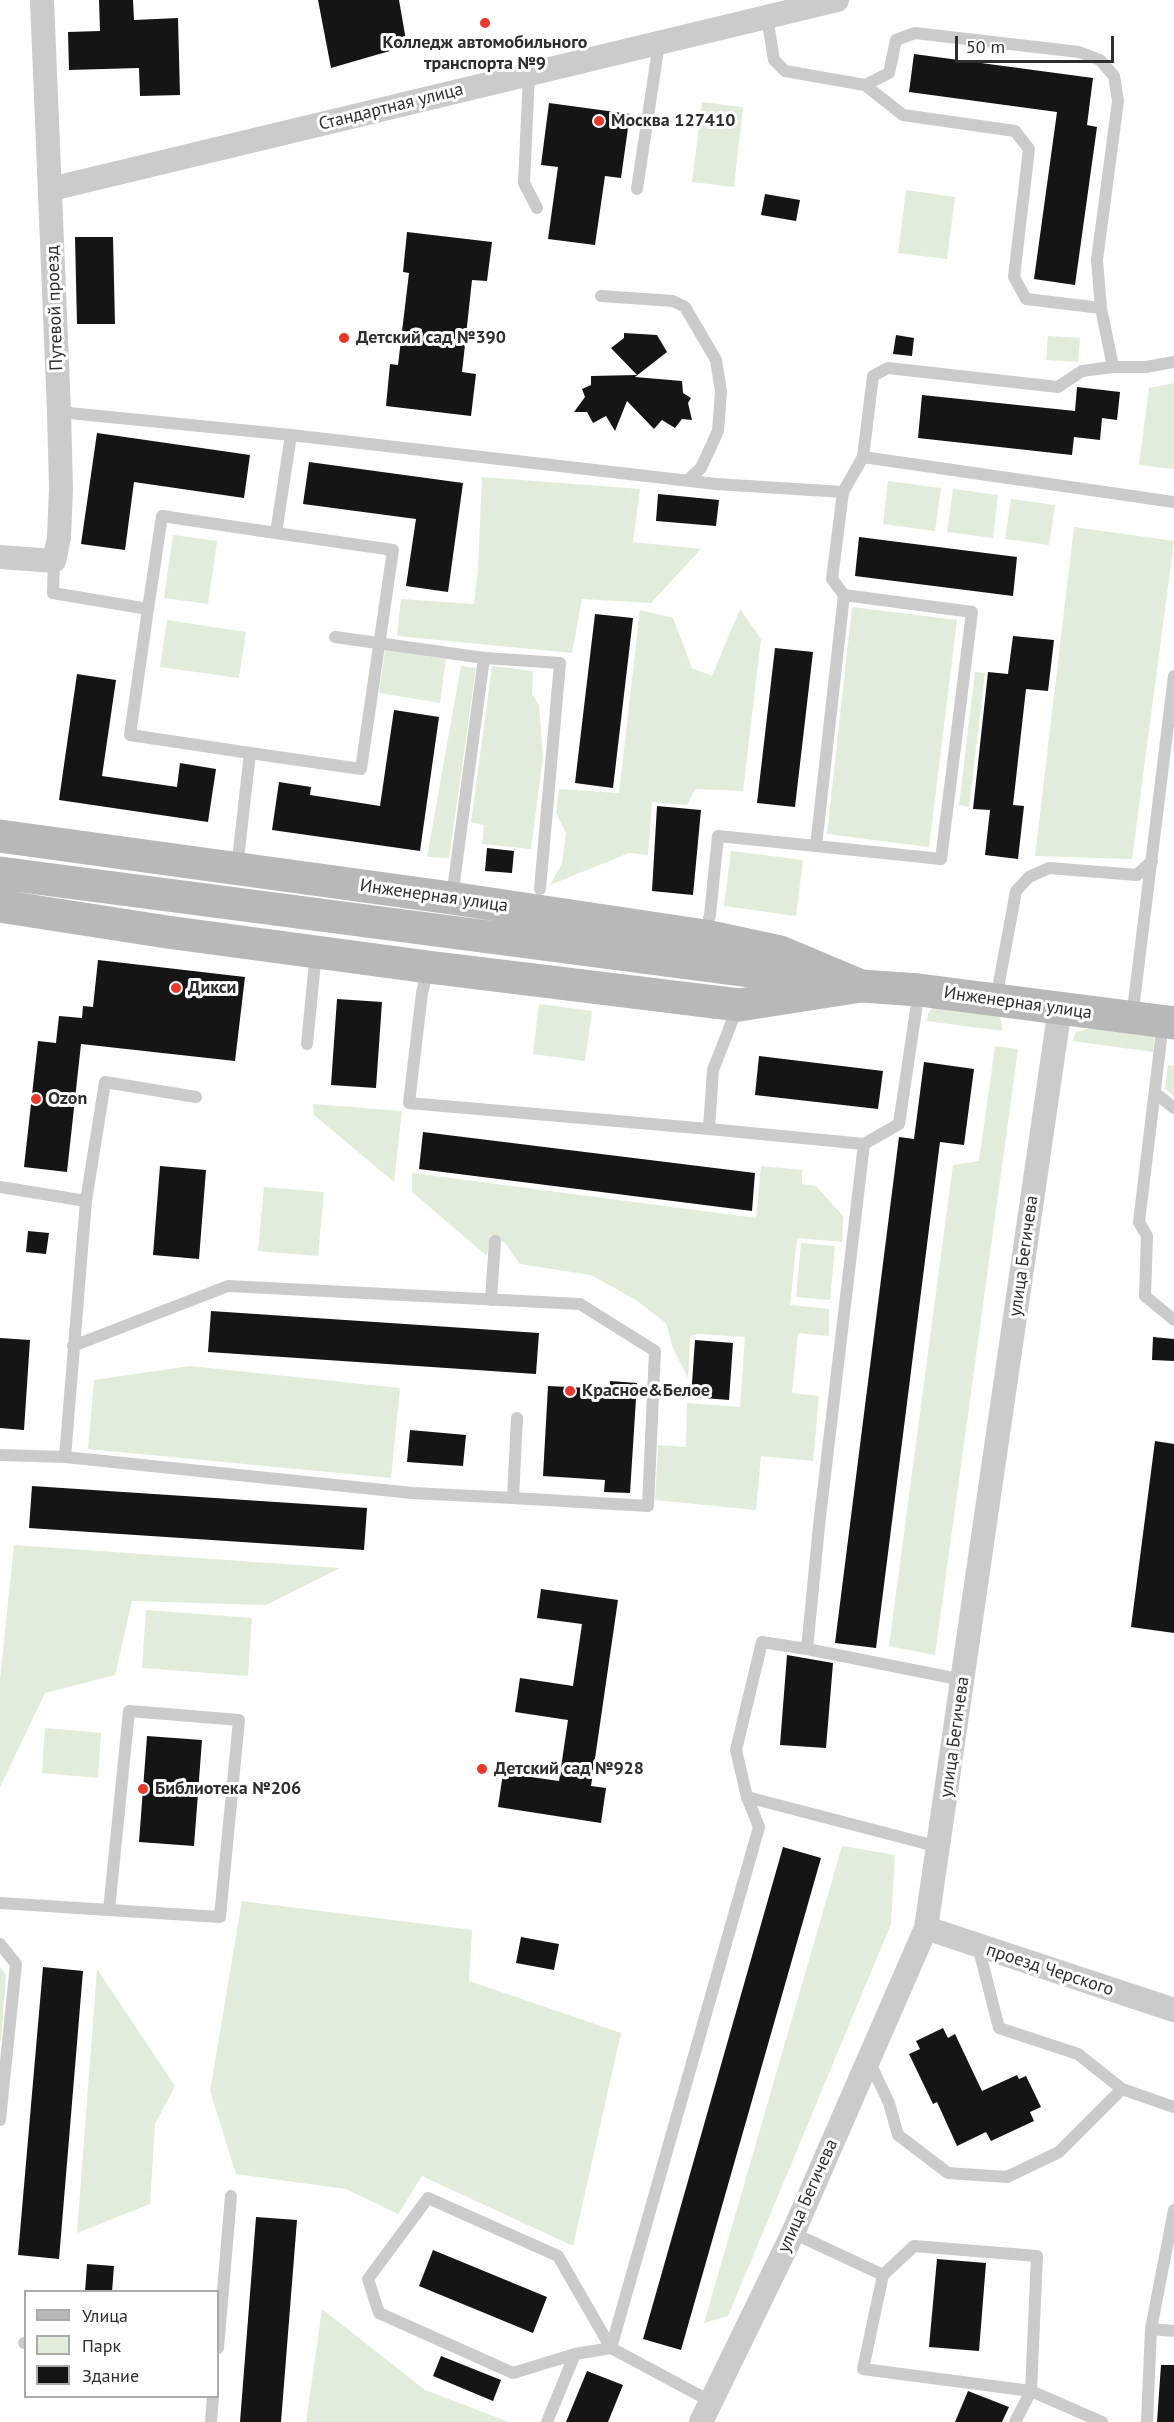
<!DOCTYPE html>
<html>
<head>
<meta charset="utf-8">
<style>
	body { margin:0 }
	#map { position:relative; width:1174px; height:2422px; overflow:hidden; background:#fff; font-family:"PT Sans",sans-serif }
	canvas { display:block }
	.legend { position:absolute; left:24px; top:2290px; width:195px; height:108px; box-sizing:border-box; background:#fff; border:2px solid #ababab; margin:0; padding:8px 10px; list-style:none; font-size:18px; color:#2e2e2e }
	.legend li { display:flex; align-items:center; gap:12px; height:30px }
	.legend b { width:30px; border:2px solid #ababab }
	.scale { position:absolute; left:955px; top:36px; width:159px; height:27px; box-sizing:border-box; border:3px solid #2e2e2e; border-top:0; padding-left:8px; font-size:18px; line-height:21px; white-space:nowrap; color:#2e2e2e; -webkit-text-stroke:4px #fff; paint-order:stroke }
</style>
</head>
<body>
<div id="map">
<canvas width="1174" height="2422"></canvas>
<ul class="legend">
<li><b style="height:8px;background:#b8b8b8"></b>Улица</li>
<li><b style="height:16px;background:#e2ecdb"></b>Парк</li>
<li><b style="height:16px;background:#151515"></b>Здание</li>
</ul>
<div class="scale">50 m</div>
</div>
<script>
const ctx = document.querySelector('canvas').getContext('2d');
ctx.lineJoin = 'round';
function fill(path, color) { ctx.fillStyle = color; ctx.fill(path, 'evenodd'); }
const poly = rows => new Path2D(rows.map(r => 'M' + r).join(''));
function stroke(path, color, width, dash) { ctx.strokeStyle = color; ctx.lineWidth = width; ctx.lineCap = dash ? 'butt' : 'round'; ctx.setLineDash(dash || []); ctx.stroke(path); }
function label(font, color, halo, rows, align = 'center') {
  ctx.font = font + ' "PT Sans",sans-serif'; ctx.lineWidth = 6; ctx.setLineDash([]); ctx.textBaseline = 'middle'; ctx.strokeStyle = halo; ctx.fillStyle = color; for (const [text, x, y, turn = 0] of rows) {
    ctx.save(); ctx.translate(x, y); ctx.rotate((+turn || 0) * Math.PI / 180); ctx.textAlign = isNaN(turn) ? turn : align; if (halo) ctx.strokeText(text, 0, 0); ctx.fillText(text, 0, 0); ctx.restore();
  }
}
fill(poly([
	[702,102,743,107,734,187,692,182],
	[906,190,955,197,947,259,898,253],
	[1048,336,1080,338,1078,362,1046,360],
	[1174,383,1174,469,1139,465,1149,388],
	[482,477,640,489,633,542,701,549,651,603,582,599,572,653,397,636,401,599,474,604,478,569],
	[888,481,941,488,935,531,883,524],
	[953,489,998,495,993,538,947,532],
	[1011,499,1055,505,1049,545,1005,539],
	[1074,527,1174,541,1132,859,1035,856],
	[173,535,217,541,208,604,164,598],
	[852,607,957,620,929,847,827,834],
	[740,609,761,639,743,791,695,789,687,805,652,802,648,855,629,853,550,885,562,863,566,833,556,813,559,789,619,793,640,610,673,618,692,668,712,676],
	[167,620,246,632,239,678,160,667],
	[385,650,446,659,440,703,379,693],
	[461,666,476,668,449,858,427,857],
	[492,666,533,671,532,694,539,705,543,757,531,849,482,844,484,825,471,822],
	[975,672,985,673,969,807,959,805],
	[731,851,803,860,796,916,724,906],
	[539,1004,592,1011,585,1061,533,1054],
	[934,1005,998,1014,1002,1024,1002,1031,927,1021,928,1014],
	[1095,1027,1155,1036,1153,1052,1072,1041,1076,1032],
	[995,1046,1018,1049,935,1655,889,1646,953,1165,979,1161],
	[1168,1065,1174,1066,1174,1096,1165,1089],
	[313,1104,402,1111,394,1182,314,1115],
	[761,1166,802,1170,802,1184,816,1186,843,1216,842,1242,797,1238,790,1305,829,1309,829,1336,798,1333,792,1393,819,1396,813,1461,761,1456,756,1510,655,1500,658,1445,686,1447,687,1403,740,1407,745,1337,698,1334,690,1336,688,1378,673,1348,666,1323,636,1300,591,1275,520,1264,505,1243,490,1235,487,1256,412,1192,412,1173,756,1218],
	[264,1187,324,1192,318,1256,258,1251],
	[801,1243,835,1246,830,1300,796,1297],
	[190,1366,400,1388,391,1478,88,1449,94,1380],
	[14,1545,340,1568,266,1605,132,1601,115,1675,45,1693,0,1787,0,1680],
	[146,1610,252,1618,248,1676,142,1668],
	[45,1728,101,1733,98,1778,42,1773],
	[842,1846,895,1855,891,1924,728,2316,704,2323],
	[242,1901,472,1930,469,1981,621,2033,573,2246,422,2176,398,2214,346,2189,236,2174,210,2091],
	[0,1967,6,1975,1,2041,0,2041],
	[97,1969,175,2086,155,2124,150,2204,77,2233],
	[322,2309,425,2390,509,2422,306,2422]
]), '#e2ecdb');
fill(poly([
	[99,0,133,0,134,20,178,18,180,95,140,96,139,68,69,70,68,32,100,31],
	[318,0,399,0,407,46,331,68],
	[914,54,1093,78,1087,125,1097,127,1075,285,1034,279,1057,112,909,92],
	[549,103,630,114,621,178,605,176,595,245,548,239,558,167,541,165],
	[765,194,800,200,796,221,761,215],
	[407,232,492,242,487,281,472,280,462,372,476,374,471,416,386,406,390,364,398,365,409,273,403,272],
	[75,237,113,237,115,324,77,324],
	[624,333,657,335,667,352,635,377,682,381,683,393,691,398,688,403,692,420,682,419,675,428,662,420,654,429,627,401,615,431,606,416,593,423,587,412,574,412,585,397,582,389,591,385,591,376,637,375,611,348,624,338],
	[896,335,914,338,912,356,893,354],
	[1077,387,1120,392,1117,420,1102,418,1100,440,1074,437,1072,455,918,438,922,395,1075,411],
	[97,433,250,455,244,498,134,482,125,550,81,544],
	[309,462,463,483,448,592,406,586,416,519,303,504],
	[658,494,719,500,716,526,656,521],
	[859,537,1017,557,1013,596,855,576],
	[595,614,633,618,613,788,575,783],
	[1013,636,1054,640,1048,691,1026,689,1013,805,1024,806,1018,859,985,855,990,810,973,809,988,672,1008,674],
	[775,648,813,652,795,807,757,803],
	[77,674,116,680,102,776,177,787,180,763,216,769,208,822,59,800],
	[394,710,439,717,420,851,272,830,279,782,311,787,310,795,380,806],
	[657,806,701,810,693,895,652,891],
	[487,848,514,851,512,873,485,871],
	[98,960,245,977,235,1061,81,1044,67,1172,24,1167,38,1041,56,1043,59,1016,82,1018,83,1006,93,1007],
	[337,999,382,1002,376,1088,331,1085],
	[759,1056,883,1071,878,1109,755,1095],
	[924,1062,974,1069,964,1145,940,1142,876,1648,835,1643,899,1137,914,1139],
	[423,1132,755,1173,752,1211,419,1169],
	[160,1166,206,1170,199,1259,153,1255],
	[28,1231,49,1233,46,1254,26,1252],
	[211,1311,539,1333,536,1374,208,1352],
	[1153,1337,1174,1339,1174,1361,1152,1360],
	[0,1338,30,1340,24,1430,0,1428],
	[695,1340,733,1343,729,1400,691,1397],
	[610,1381,637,1383,630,1493,604,1492,605,1480,543,1476,548,1386,610,1389],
	[410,1430,466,1435,463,1466,407,1462],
	[1155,1441,1174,1444,1174,1633,1131,1627],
	[32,1486,367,1508,364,1550,29,1528],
	[541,1589,618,1600,591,1786,606,1788,601,1823,498,1807,503,1773,559,1781,568,1720,515,1712,520,1678,573,1686,582,1624,537,1618],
	[787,1655,833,1663,826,1748,780,1745],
	[147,1736,202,1740,194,1846,139,1842],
	[783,1847,821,1858,681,2350,643,2339],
	[521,1937,559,1944,554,1970,516,1963],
	[43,1967,83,1971,59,2259,18,2255],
	[943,2028,948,2038,955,2034,982,2091,1017,2075,1019,2079,1026,2076,1041,2107,1030,2112,1034,2121,991,2141,986,2132,957,2146,937,2102,933,2104,909,2054,920,2049,916,2041],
	[256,2217,297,2220,281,2422,240,2422],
	[433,2250,547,2297,533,2333,419,2286],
	[937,2259,986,2263,979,2351,929,2347],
	[87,2264,114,2266,112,2292,85,2292],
	[441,2356,501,2380,493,2401,433,2376],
	[1161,2365,1174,2365,1174,2422,1157,2422],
	[587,2371,623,2385,608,2422,566,2422],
	[968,2391,1009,2407,1002,2422,955,2422]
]), '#151515');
stroke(poly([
	[767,17,774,60,785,71,865,85,903,115,1015,131,1029,149,1014,277,1026,299,1101,308],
	[529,74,524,183,537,208],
	[865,85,889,73,896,40,915,33,1079,52,1100,60,1114,76,1118,101,1097,260,1101,308,1113,367],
	[637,189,659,43],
	[601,296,673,301,685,307,716,360,721,391,718,431,701,468,688,480],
	[59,412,291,435,716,484,843,492],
	[863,457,873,376,888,368,1058,387,1082,371,1113,367,1146,367,1174,362],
	[54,561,53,593,148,609,162,516,276,533],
	[844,595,816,846,941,859,972,612,844,595,832,579,843,492,863,457,1174,502],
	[148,609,130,735,250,753,237,868],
	[335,637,484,658],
	[250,753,361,769,393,550,276,533,291,435],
	[452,897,484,658,560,663,540,889],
	[705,936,710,915,718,836,816,846],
	[428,969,422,993,409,1103,709,1129],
	[996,999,1016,891,1029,877,1049,868,1137,875,1152,861],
	[738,1006,713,1070,709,1129,864,1144,819,1526,807,1649],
	[1132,1018,1174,676],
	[1163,1023,1139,1222,1147,1236,1145,1296,1174,1320],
	[307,1044,316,952],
	[1155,1093,1174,1108],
	[864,1144,899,1124,919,990],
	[0,1187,86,1201,105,1082,196,1097],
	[491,1300,495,1241],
	[73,1346,228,1286,580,1304,655,1351,648,1506,513,1498],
	[0,1455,65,1457,86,1201],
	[65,1457,412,1493,513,1498,517,1418],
	[939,1847,747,1797,736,1750,762,1642,807,1649,963,1680],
	[0,1903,109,1910,220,1917,239,1720,129,1711,109,1910],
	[0,1944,16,1964,0,2120],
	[978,1946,999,2028,1078,2054,1122,2089],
	[869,2061,889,2103,898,2135,948,2173,1007,2177,1059,2152,1122,2089,1174,2107],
	[428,2198,558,2256,611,2348,575,2354,513,2373,379,2313,368,2279,428,2198],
	[793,2233,883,2275,863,2369,1031,2391,1037,2256,914,2246,883,2275],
	[1151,2329,1174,2331],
	[24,2343,26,2343],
	[218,2348,231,2196],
	[710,2401,611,2348,759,1827,747,1797],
	[211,2422,213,2396],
	[547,2422,575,2354],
	[1015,2422,1031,2391,1102,2422],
	[1147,2422,1151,2329,1174,2210]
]), '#cbcbcb', 12);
stroke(poly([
	[51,189,837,0],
	[0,557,54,561,59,538,61,488,59,412,42,0],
	[926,1928,1174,2010],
	[701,2422,793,2233,926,1928,1060,1008]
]), '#cbcbcb', 24);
stroke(poly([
	[0,836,451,898,705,936,780,952,861,986],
	[0,873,818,980],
	[0,906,167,932,428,967,739,1005,861,986,919,990,1174,1023]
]), '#b8b8b8', 33);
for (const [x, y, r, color] of [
	[485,23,6,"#e8382d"],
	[599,121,6,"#e8382d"],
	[344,338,6,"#e8382d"],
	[176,988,6,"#e8382d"],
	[36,1099,6,"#e8382d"],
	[570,1391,6,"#e8382d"],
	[482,1769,6,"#e8382d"],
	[143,1789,6,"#e8382d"]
]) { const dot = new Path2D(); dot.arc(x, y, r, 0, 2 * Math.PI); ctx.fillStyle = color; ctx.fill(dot); stroke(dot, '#fff', 2); }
label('bold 18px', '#2e2e2e', '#fff', [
	["Колледж автомобильного",485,43,"center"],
	["транспорта №9",485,64,"center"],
	["Москва 127410",611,121],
	["Детский сад №390",356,338],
	["Дикси",188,988],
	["Ozon",48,1099],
	["Красное&Белое",582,1391],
	["Детский сад №928",494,1769],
	["Библиотека №206",155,1789]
], 'left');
label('18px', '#2e2e2e', '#fff', [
	["Стандартная улица",391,107,-14],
	["Путевой проезд",55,308,-92],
	["Инженерная улица",434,896,8],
	["Инженерная улица",1018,1003,8],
	["улица Бегичева",1024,1256,-82],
	["улица Бегичева",955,1737,-82],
	["проезд Черского",1050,1970,18],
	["улица Бегичева",808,2196,-66]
]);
</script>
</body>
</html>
